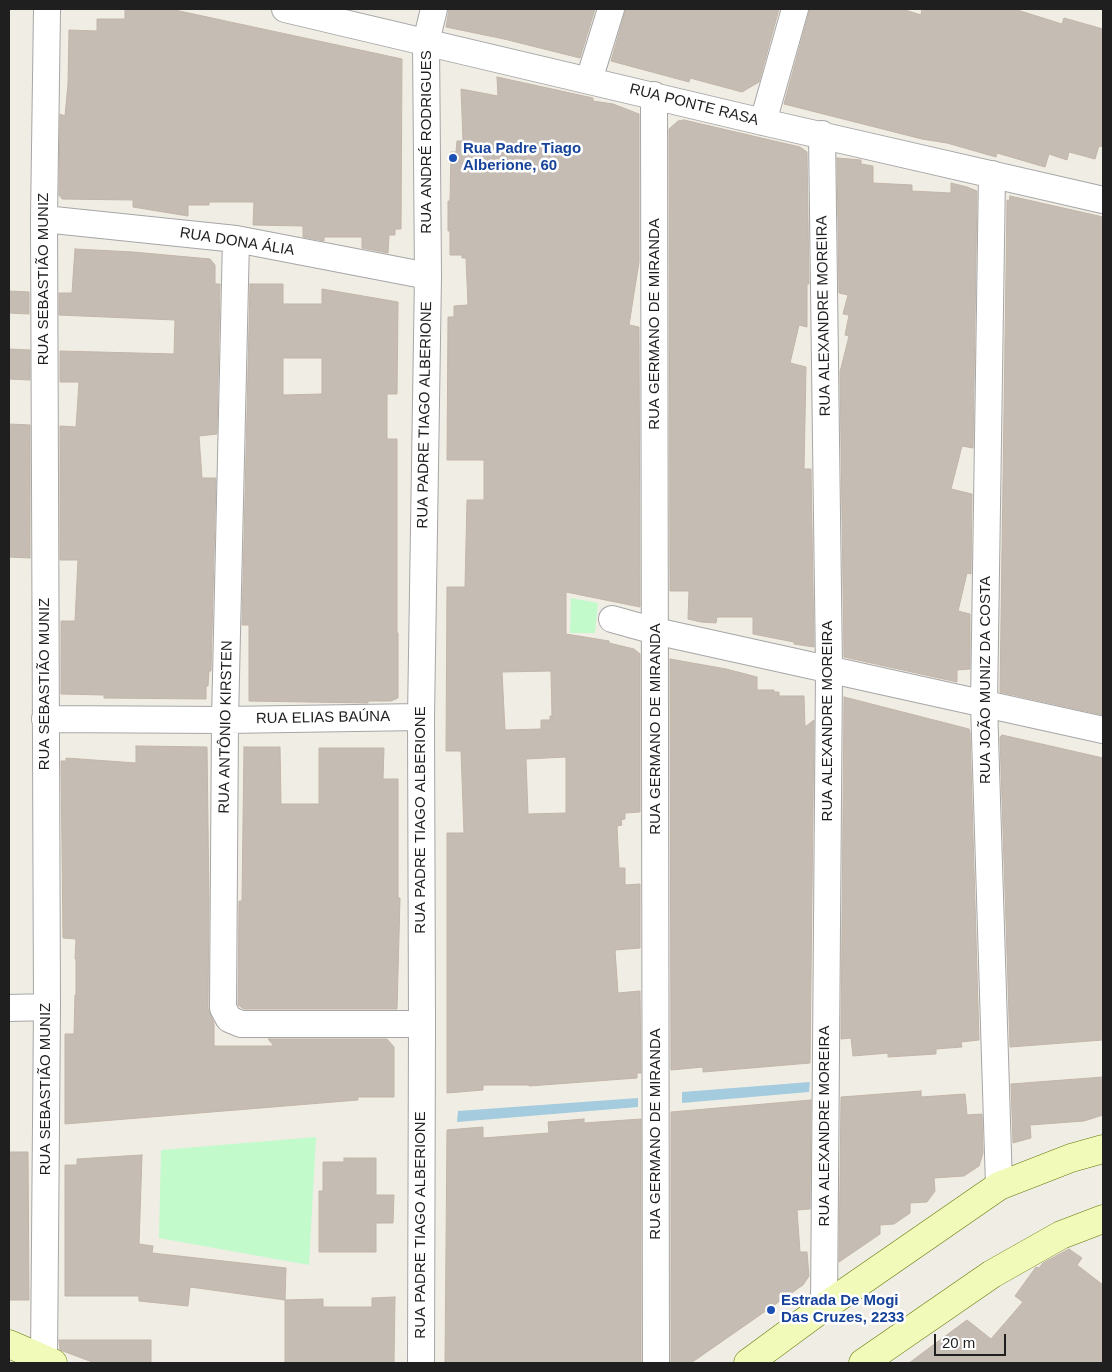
<!DOCTYPE html>
<html>
<head>
<meta charset="utf-8">
<style>
	body { margin:0 }
	#map { position:relative; width:1112px; height:1372px; overflow:hidden; background:#f0ede5; font-family:Helvetica,sans-serif }
	canvas { display:block }
	.frame { position:absolute; inset:0; border:10px solid #1f1f1f; pointer-events:none }
	.scale { position:absolute; left:934px; top:1334px; width:72px; height:22px; box-sizing:border-box; border:2px solid #1f1f1f; border-top:0; padding-left:6px; font-size:15px; line-height:18px; white-space:nowrap; color:#1f1f1f; -webkit-text-stroke:4px #fff; paint-order:stroke }
</style>
</head>
<body>
<div id="map">
<canvas width="1112" height="1372"></canvas>
<div class="frame"></div>
<div class="scale">20 m</div>
</div>
<script>
const ctx = document.querySelector('canvas').getContext('2d');
ctx.lineJoin = 'round';
function fill(path, color) { ctx.fillStyle = color; ctx.fill(path, 'evenodd'); }
const poly = rows => new Path2D(rows.map(r => 'M' + r).join(''));
function stroke(path, color, width, dash) { ctx.strokeStyle = color; ctx.lineWidth = width; ctx.lineCap = dash ? 'butt' : 'round'; ctx.setLineDash(dash || []); ctx.stroke(path); }
function label(font, color, halo, rows, align = 'center') {
  ctx.font = font + ' Helvetica,sans-serif'; ctx.lineWidth = 5; ctx.setLineDash([]); ctx.textBaseline = 'middle'; ctx.strokeStyle = halo; ctx.fillStyle = color; for (const [text, x, y, turn = 0] of rows) {
    ctx.save(); ctx.translate(x, y); ctx.rotate((+turn || 0) * Math.PI / 180); ctx.textAlign = isNaN(turn) ? turn : align; if (halo) ctx.strokeText(text, 0, 0); ctx.fillText(text, 0, 0); ctx.restore();
  }
}
fill(poly([
	[571,598,598,603,595,633,570,633],
	[316,1137,309,1265,159,1238,161,1150]
]), '#c2facb');
fill(poly([
	[810,1082,809,1092,682,1103,682,1092],
	[638,1098,638,1107,457,1122,458,1111]
]), '#a5ccde');
const building = poly([
	[125,9,170,9,402,59,401,229,395,229,395,235,389,235,388,253,362,248,362,237,324,237,324,241,303,237,303,226,253,225,254,202,209,202,209,205,188,205,188,216,133,207,133,200,62,199,59,195,60,114,65,116,68,84,69,30,97,31,97,19,125,19,125,9],
	[449,9,595,9,580,58,504,39,446,27,449,9],
	[626,9,779,9,759,82,742,92,690,78,689,82,611,61,626,9],
	[810,9,902,9,921,15,922,9,1014,9,1062,24,1064,18,1103,29,1103,147,1099,146,1095,159,1069,152,1067,160,1049,154,1045,167,997,153,996,157,947,143,922,139,784,104,810,9],
	[497,77,593,98,593,101,613,104,639,114,639,262,629,325,639,327,640,607,566,592,566,634,609,641,609,643,634,649,640,654,640,812,625,813,625,819,621,820,622,825,617,826,619,868,625,868,625,885,640,884,640,948,615,950,618,993,640,991,641,1073,637,1073,637,1078,529,1086,529,1085,483,1085,483,1090,447,1093,447,833,464,833,461,751,446,751,447,587,465,587,467,500,484,500,484,460,447,460,448,317,454,317,454,306,468,305,466,258,462,258,462,255,450,255,450,231,448,231,448,201,450,201,451,152,456,152,457,141,463,141,461,89,498,96,497,77],
	[551,671,552,716,550,716,550,720,541,720,541,729,505,730,502,672,551,671],
	[566,757,566,813,528,814,526,759,566,757],
	[684,120,800,147,807,152,809,284,807,284,807,327,799,325,790,363,806,367,804,469,811,469,814,647,794,644,794,642,753,634,753,617,717,617,716,623,701,622,688,619,689,591,670,591,669,129,678,121,684,120],
	[837,158,861,160,861,164,873,166,873,183,912,185,912,191,951,193,951,183,967,187,977,191,973,448,962,446,951,489,972,494,971,574,967,573,958,611,970,614,970,669,957,670,957,682,844,657,840,372,849,336,845,335,849,315,843,314,848,295,839,293,837,158],
	[1010,196,1103,217,1103,715,1000,692,1007,200,1009,201,1010,196],
	[75,249,133,252,210,259,215,265,215,284,220,284,217,434,199,436,202,478,216,478,211,671,209,671,208,686,206,686,206,699,104,698,104,695,61,694,61,621,75,621,78,560,60,560,60,426,76,427,79,382,60,382,60,351,174,354,175,320,59,315,59,293,72,293,75,249],
	[250,284,283,284,283,304,322,304,322,289,398,302,397,394,387,394,387,439,397,439,397,632,398,633,398,698,391,701,368,701,368,703,249,701,249,625,242,625,250,284],
	[283,358,322,358,322,394,283,395,283,358],
	[9,291,29,292,29,314,9,313,9,291],
	[9,349,30,350,30,380,9,379,9,349],
	[9,424,30,425,30,558,9,557,9,424],
	[670,659,726,669,757,677,757,690,774,690,774,692,779,692,779,696,804,696,805,727,814,720,810,1063,703,1072,703,1067,671,1070,670,659],
	[844,697,969,729,970,732,979,1040,961,1042,962,1047,936,1049,936,1054,888,1057,888,1053,853,1056,851,1038,841,1039,844,697],
	[1002,735,1103,758,1103,1040,1010,1047,1000,737,1002,735],
	[136,746,207,747,209,901,208,1008,214,1023,214,1046,274,1046,268,1039,387,1039,394,1047,394,1097,358,1097,358,1100,65,1124,65,1034,74,1034,75,995,76,995,76,959,75,959,76,939,63,938,61,761,66,761,66,758,136,763,136,746],
	[244,747,280,747,281,804,319,804,319,748,384,748,383,779,398,779,398,898,400,898,397,1009,244,1009,238,1005,239,901,242,901,244,747],
	[1103,1077,1103,1115,1084,1121,1030,1125,1031,1138,1013,1143,1011,1084,1103,1077],
	[921,1091,921,1097,965,1094,967,1115,982,1114,983,1153,979,1166,964,1176,934,1178,935,1191,927,1202,910,1203,910,1213,894,1224,880,1225,880,1234,839,1262,841,1097,921,1091],
	[811,1100,810,1209,797,1210,800,1252,807,1252,809,1276,803,1285,691,1363,671,1363,671,1112,811,1100],
	[584,1119,584,1123,641,1119,641,1363,445,1363,447,1130,483,1127,483,1138,549,1133,548,1122,584,1119],
	[9,1152,28,1152,29,1300,9,1300,9,1152],
	[142,1155,139,1244,153,1246,152,1253,286,1268,285,1300,190,1287,188,1306,139,1301,139,1296,65,1296,65,1165,77,1165,77,1159,142,1155],
	[344,1158,376,1158,376,1195,394,1195,393,1223,376,1223,376,1252,319,1252,319,1191,323,1191,323,1162,344,1162,344,1158],
	[1069,1249,1082,1258,1077,1265,1103,1285,1103,1363,909,1363,967,1320,991,1339,1023,1302,1015,1296,1036,1267,1039,1268,1043,1263,1069,1249],
	[395,1297,394,1363,285,1363,285,1300,323,1299,323,1307,372,1307,372,1298,395,1297],
	[59,1340,151,1340,151,1363,95,1363,60,1350,59,1340]
]);
fill(building, '#c5bcb4');
stroke(building, '#c2b5a7', 1);
const minor = poly([
	[285,9,763,122,1103,200],
	[589,80,611,9],
	[654,95,656,1363],
	[763,122,795,9],
	[822,134,829,669,824,1307],
	[992,174,984,704,999,1186],
	[44,219,236,239,428,276],
	[236,239,225,720,223,1008,229,1019,241,1024,422,1024],
	[612,619,655,631,1103,730],
	[45,719,225,720,421,717],
	[9,1008,47,1007],
	[44,1359,47,1007,44,219,47,9],
	[421,1363,422,1024,421,717,428,276,426,42,434,9]
]);
const secondary = poly([
	[9,1344,53,1363],
	[748,1363,824,1307,999,1186,1071,1158,1103,1149],
	[863,1363,992,1274,1061,1235,1103,1219]
]);
stroke(minor, '#a6a6a6', 28);
stroke(secondary, '#627904', 29);
stroke(minor, '#fff', 26);
stroke(secondary, '#f1fab9', 28);
for (const [x, y, r, color] of [
	[453,158,5,"#1a4fb4"],
	[771,1310,5,"#1a4fb4"]
]) { const dot = new Path2D(); dot.arc(x, y, r, 0, 2 * Math.PI); ctx.fillStyle = color; ctx.fill(dot); stroke(dot, '#fff', 2); }
label('15px', '#1f1f1f', '#fff', [
	["RUA PONTE RASA",694,105,14],
	["RUA ANDRÉ RODRIGUES",427,142,-90],
	["RUA DONA ÁLIA",237,242,9],
	["RUA SEBASTIÃO MUNIZ",44,279,-90],
	["RUA ALEXANDRE MOREIRA",824,316,-91],
	["RUA GERMANO DE MIRANDA",655,324,-90],
	["RUA PADRE TIAGO ALBERIONE",425,415,-89],
	["RUA JOÃO MUNIZ DA COSTA",986,680,-90],
	["RUA SEBASTIÃO MUNIZ",45,684,-90],
	["RUA ELIAS BAÚNA",323,718,-1],
	["RUA ALEXANDRE MOREIRA",828,721,-90],
	["RUA ANTÔNIO KIRSTEN",226,727,-89],
	["RUA GERMANO DE MIRANDA",656,729,-90],
	["RUA PADRE TIAGO ALBERIONE",421,820,-90],
	["RUA SEBASTIÃO MUNIZ",46,1089,-90],
	["RUA ALEXANDRE MOREIRA",825,1126,-90],
	["RUA GERMANO DE MIRANDA",656,1134,-90],
	["RUA PADRE TIAGO ALBERIONE",421,1225,-90]
]);
label('bold 15px', '#164399', '#fff', [
	["Rua Padre Tiago",463,149],
	["Alberione, 60",463,166],
	["Estrada De Mogi",781,1301],
	["Das Cruzes, 2233",781,1318]
], 'left');
</script>
</body>
</html>
